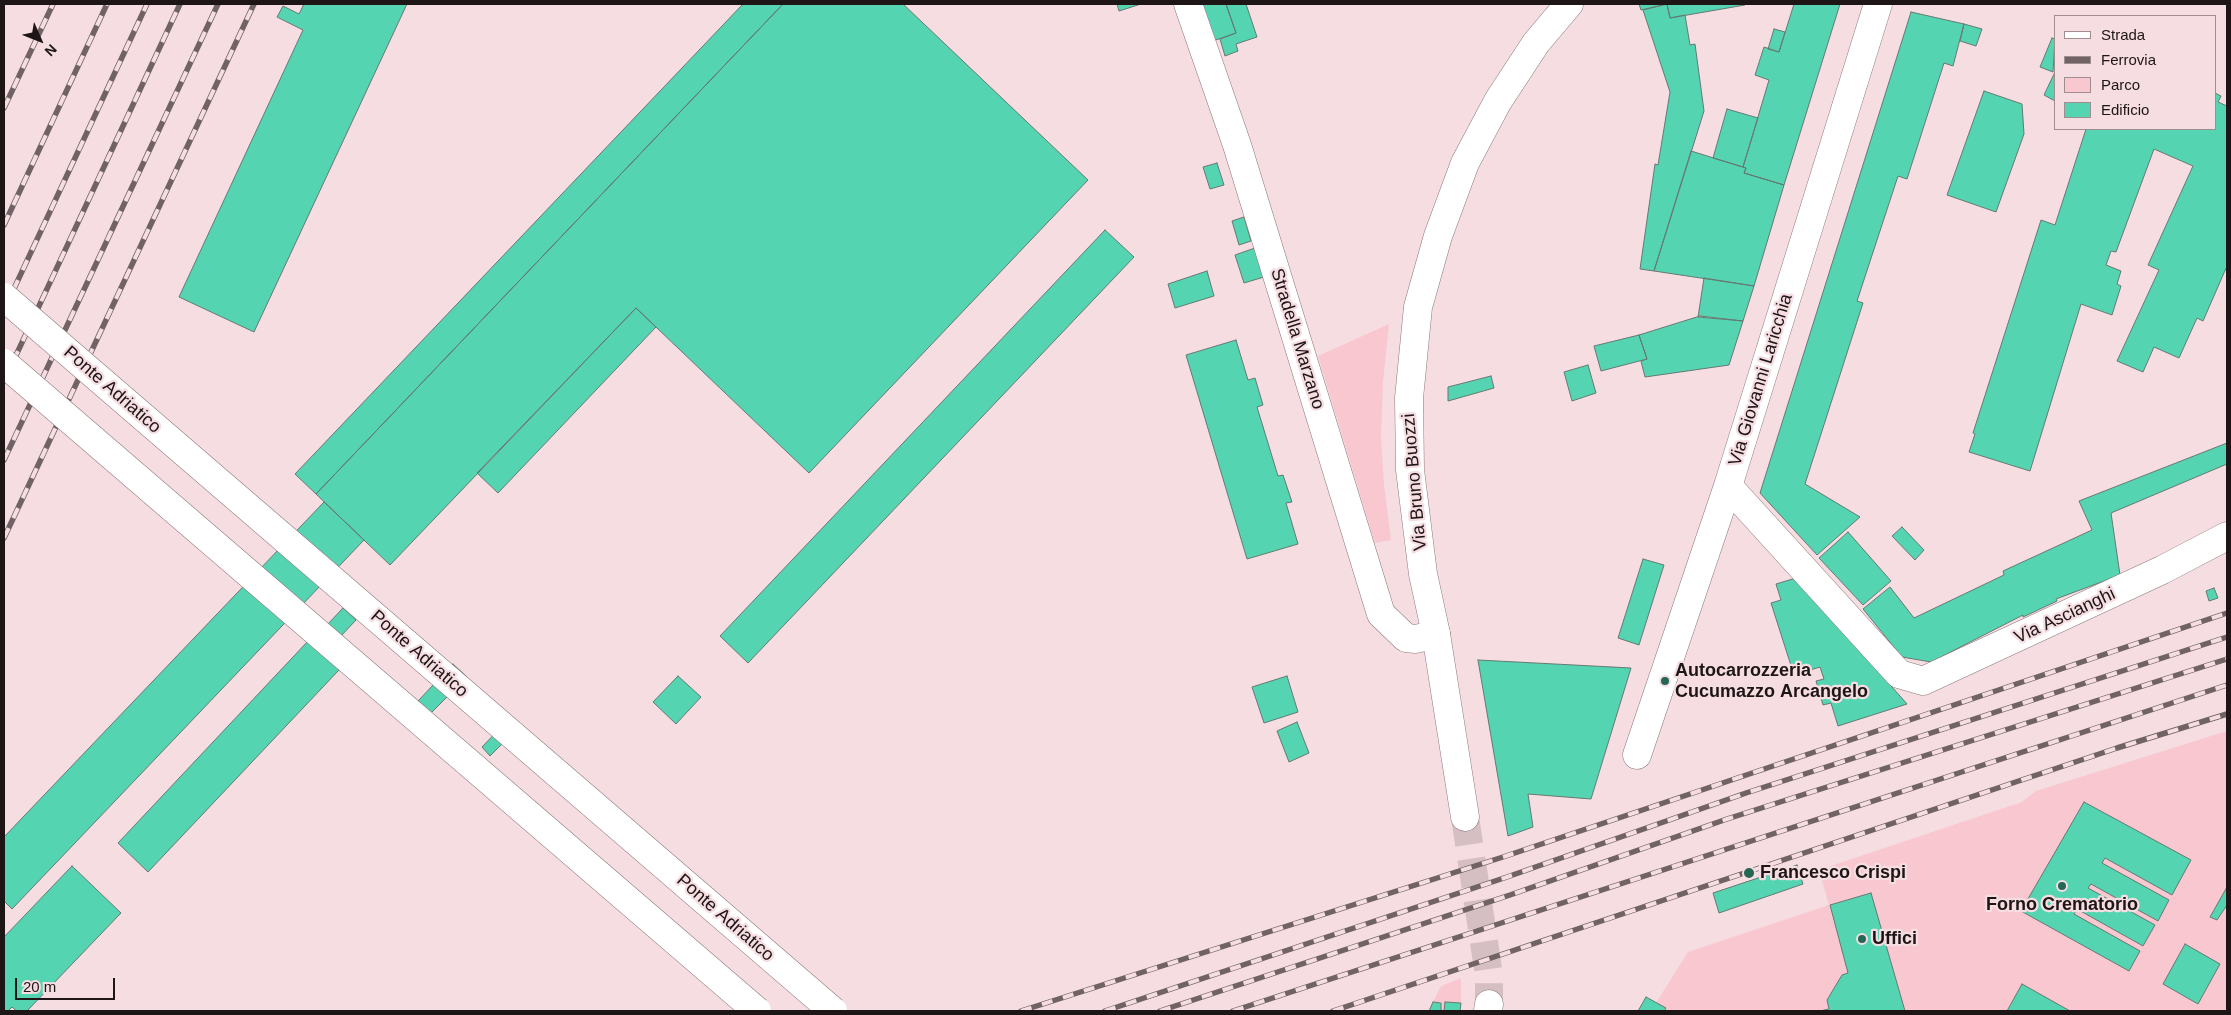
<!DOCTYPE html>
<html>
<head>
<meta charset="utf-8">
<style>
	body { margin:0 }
	#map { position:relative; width:2231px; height:1015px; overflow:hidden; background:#f5dde1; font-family:Helvetica,sans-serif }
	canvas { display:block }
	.frame { position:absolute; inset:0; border:5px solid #1d1516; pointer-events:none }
	.legend { position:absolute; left:2054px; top:15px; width:162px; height:115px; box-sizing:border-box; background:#f5dde1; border:1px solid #9f8d90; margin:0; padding:6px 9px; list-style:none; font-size:15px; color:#1d1516 }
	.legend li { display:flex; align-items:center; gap:10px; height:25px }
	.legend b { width:25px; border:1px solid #9f8d90 }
	.north { position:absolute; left:15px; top:15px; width:50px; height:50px; -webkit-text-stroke:4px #f5dde1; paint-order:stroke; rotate:134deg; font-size:14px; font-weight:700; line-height:20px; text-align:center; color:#1d1516 }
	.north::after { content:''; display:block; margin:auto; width:18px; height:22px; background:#1d1516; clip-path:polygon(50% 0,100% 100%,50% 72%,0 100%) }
	.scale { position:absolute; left:15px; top:978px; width:100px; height:22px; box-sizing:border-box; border:2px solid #1d1516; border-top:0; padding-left:6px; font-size:15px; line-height:18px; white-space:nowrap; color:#1d1516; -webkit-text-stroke:4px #f5dde1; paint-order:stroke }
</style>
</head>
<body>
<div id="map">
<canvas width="2231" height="1015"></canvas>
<div class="frame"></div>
<ul class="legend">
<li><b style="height:6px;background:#fff"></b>Strada</li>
<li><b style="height:6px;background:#716365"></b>Ferrovia</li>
<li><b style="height:14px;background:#f9c7cf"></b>Parco</li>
<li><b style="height:14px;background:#54d4b1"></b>Edificio</li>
</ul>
<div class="north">N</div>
<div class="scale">20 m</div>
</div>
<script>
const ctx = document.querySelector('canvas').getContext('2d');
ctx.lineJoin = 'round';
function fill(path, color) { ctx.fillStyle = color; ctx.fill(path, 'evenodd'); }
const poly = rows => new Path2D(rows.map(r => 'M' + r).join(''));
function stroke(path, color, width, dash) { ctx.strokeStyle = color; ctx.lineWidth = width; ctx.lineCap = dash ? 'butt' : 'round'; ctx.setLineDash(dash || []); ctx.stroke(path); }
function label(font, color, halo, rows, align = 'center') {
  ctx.font = font + ' Helvetica,sans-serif'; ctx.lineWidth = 4.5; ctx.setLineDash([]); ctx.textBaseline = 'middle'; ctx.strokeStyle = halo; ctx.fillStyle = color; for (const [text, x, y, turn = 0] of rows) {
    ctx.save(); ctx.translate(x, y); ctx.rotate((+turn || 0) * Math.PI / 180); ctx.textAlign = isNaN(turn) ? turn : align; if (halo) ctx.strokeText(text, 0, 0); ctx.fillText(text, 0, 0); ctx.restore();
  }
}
fill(poly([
	[1389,324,1383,382,1381,436,1384,485,1391,540,1375,543,1318,356],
	[2227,731,2227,1011,1638,1011,1646,997,1656,1003,1688,952,1829,905,1819,870,2022,802,2036,791],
	[1461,978,1461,1011,1460,1003,1445,1002,1444,1011,1441,1011,1441,1003,1433,1002,1441,986]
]), '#f9c7cf');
const building = poly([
	[304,4,407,4,254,332,179,297,303,30,277,17,283,6,299,14,304,4],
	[743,4,783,4,316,494,295,474,743,4],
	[783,4,903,4,1088,180,809,473,636,308,390,565,316,494,783,4],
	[1117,4,1141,4,1119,11,1117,4],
	[1200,4,1226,4,1236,33,1213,41,1200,4],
	[1226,4,1246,4,1257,37,1236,44,1238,51,1225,56,1220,39,1236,33,1226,4],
	[1639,4,1745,4,1745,5,1670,18,1667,4,1641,10,1639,4],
	[1667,4,1670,18,1685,15,1690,45,1695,44,1704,111,1654,271,1640,269,1655,164,1658,165,1670,92,1643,10,1667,4],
	[1794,4,1840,4,1784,185,1744,173,1746,168,1743,167,1769,80,1755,75,1764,47,1779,52,1794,4],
	[1911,12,1964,24,1953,66,1944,63,1907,179,1898,176,1857,301,1863,303,1805,484,1860,517,1817,555,1760,493,1911,12],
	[1964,24,1982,29,1976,46,1960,41,1964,24],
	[1774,29,1785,32,1779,52,1768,49,1774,29],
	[2052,38,2055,39,2053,72,2040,67,2052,38],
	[2055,72,2055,101,2044,95,2055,72],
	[1984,91,2022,104,2024,134,1996,212,1947,195,1984,91],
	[2215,93,2221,96,2218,102,2227,106,2227,266,2203,321,2197,318,2179,358,2154,347,2143,372,2117,361,2159,270,2148,265,2193,166,2154,149,2116,252,2111,251,2106,265,2121,271,2117,284,2121,286,2112,315,2081,304,2030,471,1969,452,1975,434,1973,433,2041,220,2055,225,2086,129,2215,129,2215,93],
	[1727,109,1758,118,1743,167,1713,158,1727,109],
	[1691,151,1746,168,1744,173,1784,185,1754,286,1654,271,1691,151],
	[1217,163,1224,185,1210,189,1203,167,1217,163],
	[1244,217,1251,241,1239,245,1232,221,1244,217],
	[1105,230,1134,257,748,663,720,636,1105,230],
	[1255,248,1264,277,1244,283,1235,255,1255,248],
	[1207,271,1214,296,1175,308,1168,284,1207,271],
	[1704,278,1754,286,1743,321,1698,317,1704,278],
	[636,308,656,327,498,493,477,473,636,308],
	[1700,316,1743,321,1729,365,1645,377,1641,361,1647,359,1639,335,1700,316],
	[1639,335,1647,359,1601,371,1594,346,1639,335],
	[1236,340,1248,380,1255,378,1263,405,1257,407,1278,476,1283,475,1292,502,1286,503,1298,544,1247,559,1186,355,1236,340],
	[1588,365,1596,393,1572,401,1564,372,1588,365],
	[1491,376,1494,388,1448,401,1448,387,1491,376],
	[2227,443,2227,464,2111,513,2120,575,2056,599,2057,601,2023,617,2023,615,1931,662,1902,657,1863,609,1890,587,1914,618,2004,575,2003,571,2092,530,2079,501,2227,443],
	[324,502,364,540,12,909,4,901,4,837,324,502],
	[1902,527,1924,550,1915,560,1892,536,1902,527],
	[1848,532,1891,581,1863,605,1819,558,1848,532],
	[1643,559,1664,565,1639,645,1618,638,1643,559],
	[1796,578,1907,704,1838,726,1831,703,1823,705,1816,681,1824,679,1820,667,1794,675,1771,603,1781,600,1776,584,1796,578],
	[2214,588,2218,598,2209,601,2206,591,2214,588],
	[343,608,356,620,340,637,356,652,148,872,118,843,325,623,327,625,343,608],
	[1478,660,1631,668,1591,799,1528,794,1533,827,1508,836,1478,660],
	[453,664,467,677,431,713,418,701,453,664],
	[678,676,701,697,676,724,653,702,678,676],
	[1287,676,1298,712,1264,723,1252,687,1287,676],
	[1297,722,1309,753,1289,762,1277,731,1297,722],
	[505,723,514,732,490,756,482,747,505,723],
	[2084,802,2191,860,2172,895,2105,858,2102,863,2169,900,2158,921,2091,884,2088,888,2155,925,2143,946,2077,909,2074,914,2140,951,2129,971,2021,911,2084,802],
	[1797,865,1803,884,1719,913,1713,893,1797,865],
	[72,866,121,913,27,1011,17,1011,12,1007,8,1011,4,1011,4,937,72,866],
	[2227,887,2227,905,2217,920,2210,917,2227,887],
	[1871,893,1905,1011,1820,1011,1829,1009,1827,1000,1842,975,1848,973,1830,905,1871,893],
	[2185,944,2220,964,2198,1004,2163,984,2185,944],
	[2022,984,2070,1011,2007,1011,2022,984],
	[1646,997,1666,1008,1664,1011,1638,1011,1646,997],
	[1433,1002,1441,1003,1441,1011,1429,1011,1433,1002],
	[1445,1002,1461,1003,1460,1011,1444,1011,1445,1002]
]);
fill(building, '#54d4b1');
stroke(building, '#647972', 1);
stroke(poly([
	[1465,817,1489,975,1489,1004]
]), '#d5bfc3', 28, [28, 14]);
const minor = poly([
	[1188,4,1237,145,1381,614,1406,638,1416,639,1436,634],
	[1728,486,1899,674,1923,681,2162,570,2227,536],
	[1637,755,1728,486,1878,4]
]);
const secondary = poly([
	[1465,817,1436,634,1423,574,1410,470,1409,398,1418,307,1438,236,1465,163,1498,101,1536,43,1569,4],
	[1488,1011,1489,1004]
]);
stroke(minor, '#8d787b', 29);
stroke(secondary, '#8d787b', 29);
stroke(minor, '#fff', 28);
stroke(secondary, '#fff', 28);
const rail = poly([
	[4,108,53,4],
	[4,225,107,4],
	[4,310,147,4],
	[4,381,180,4],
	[4,460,218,4],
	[4,538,254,4],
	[1021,1011,1503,857,2227,613],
	[1105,1011,1507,877,1746,793,2227,637],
	[1160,1011,1510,895,1727,819,2227,659],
	[1233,1011,2227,685],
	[1333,1011,2117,748,2227,714]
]);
stroke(rail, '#716365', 5.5);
stroke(rail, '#f5dde1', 4, [11]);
const secondaryBridge = poly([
	[4,297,833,1011],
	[4,363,757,1011]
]);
stroke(secondaryBridge, '#8d787b', 29, []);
stroke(secondaryBridge, '#fff', 28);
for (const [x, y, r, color] of [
	[1665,681,5,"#256655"],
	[1749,873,6,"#256655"],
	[2062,886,5,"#256655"],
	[1862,939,5,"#256655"]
]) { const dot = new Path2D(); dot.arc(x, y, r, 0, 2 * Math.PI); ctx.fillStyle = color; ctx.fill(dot); stroke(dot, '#f5dde1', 2); }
label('18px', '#1d1516', '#f5dde1', [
	["Stradella Marzano",1297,339,73],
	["Via Giovanni Laricchia",1761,380,-73],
	["Ponte Adriatico",112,390,41],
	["Via Bruno Buozzi",1415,482,-95],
	["Via Ascianghi",2065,616,-25],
	["Ponte Adriatico",419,654,41],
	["Ponte Adriatico",725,918,41]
]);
label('bold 18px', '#1d1516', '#f5dde1', [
	["Autocarrozzeria",1675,671],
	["Cucumazzo Arcangelo",1675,692],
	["Francesco Crispi",1760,873],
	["Forno Crematorio",2062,905,"center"],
	["Uffici",1872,939]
], 'left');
</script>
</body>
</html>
